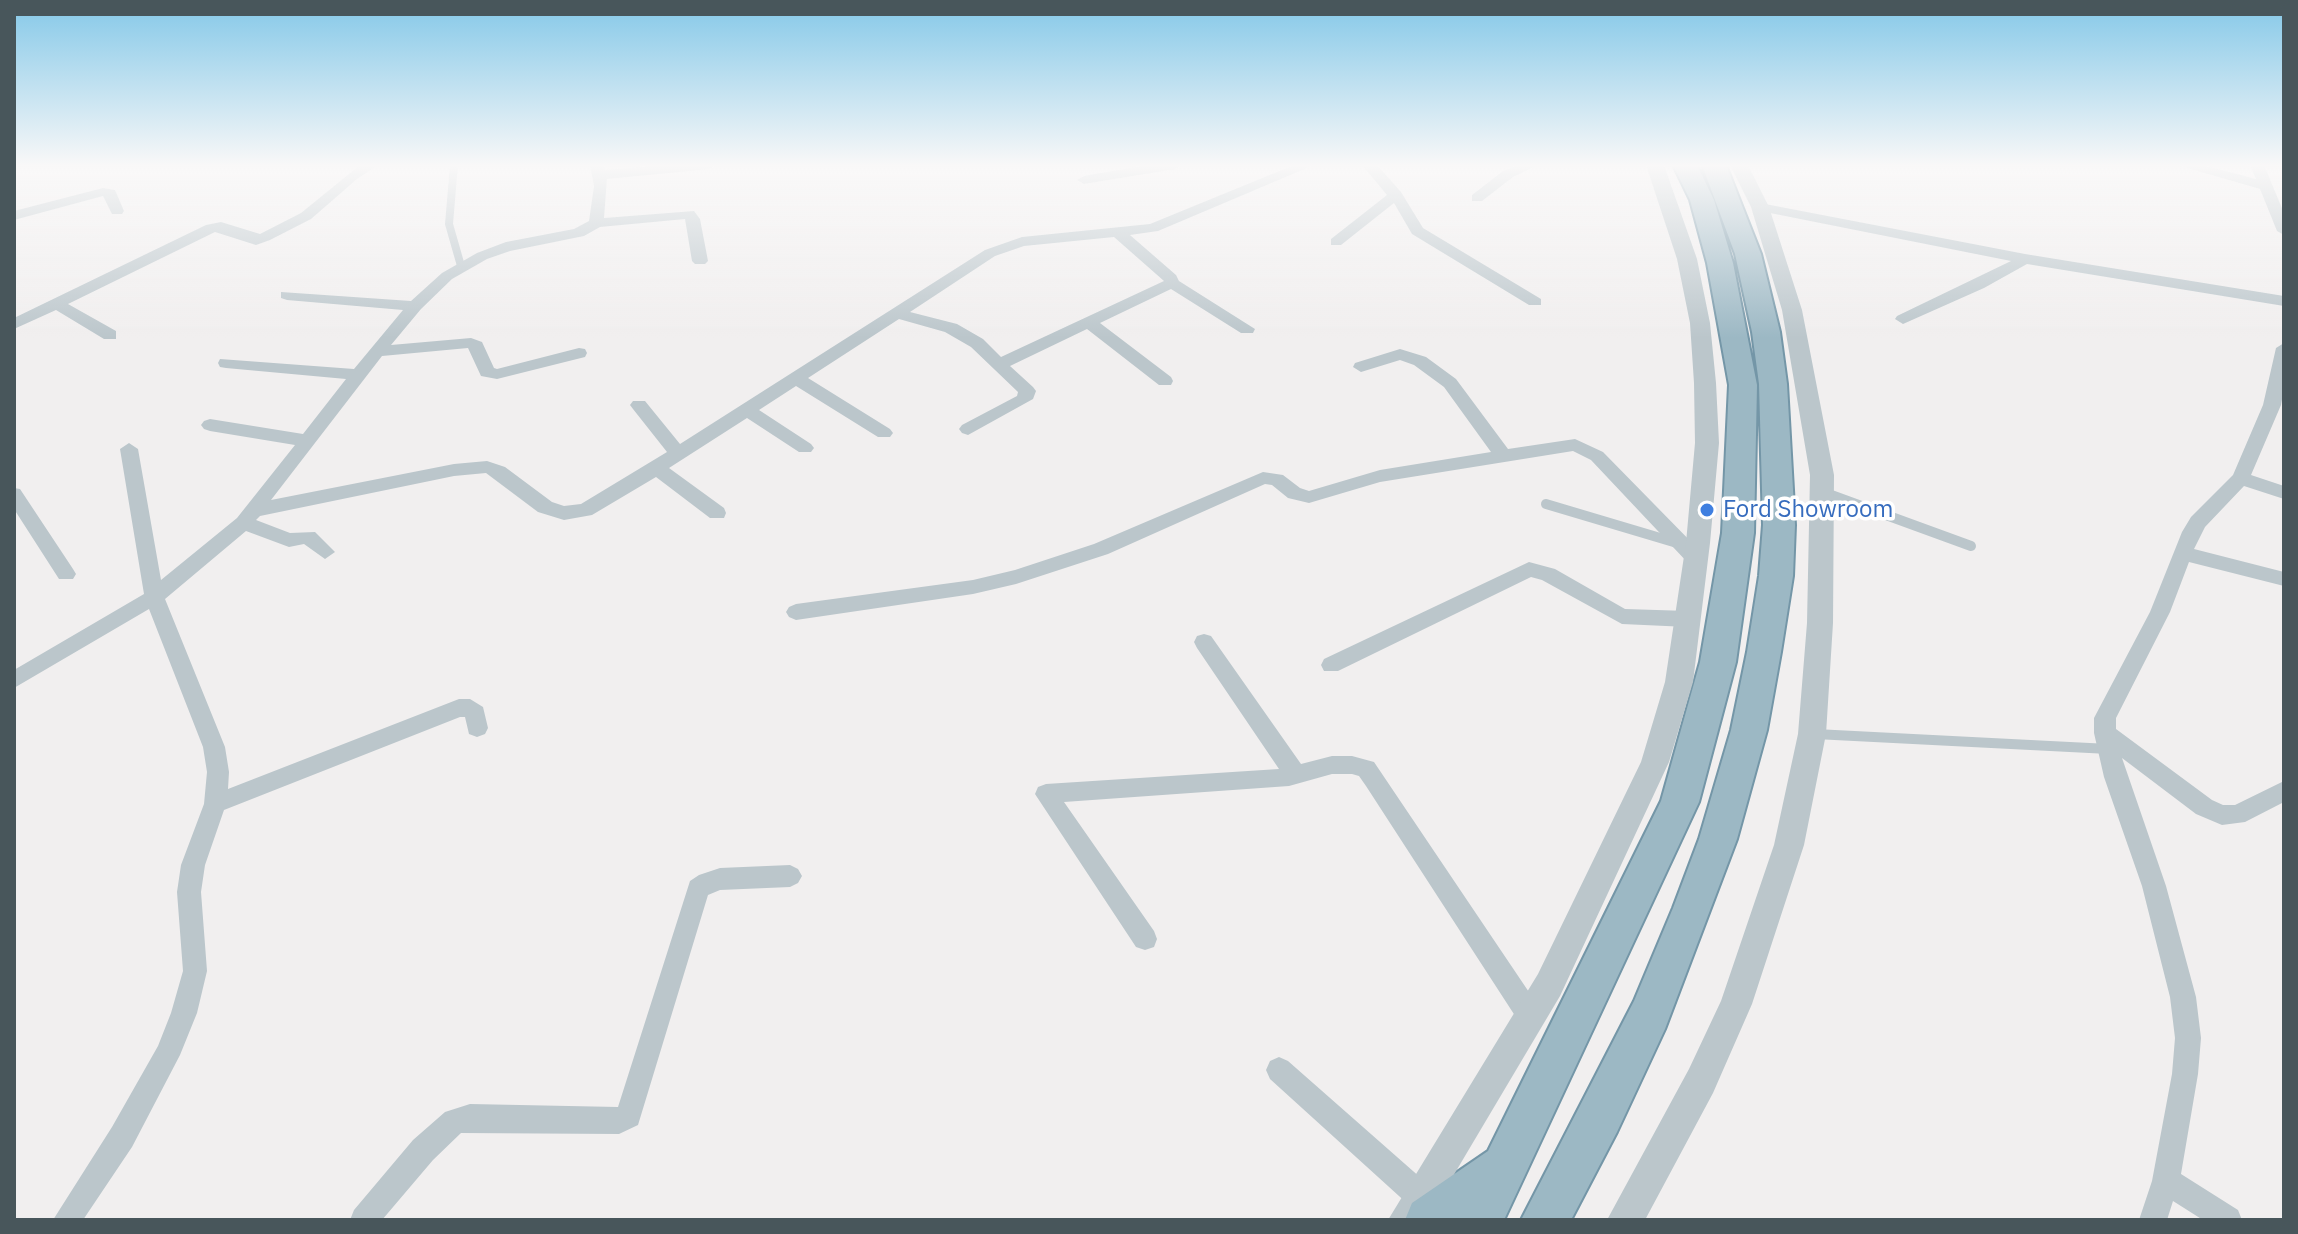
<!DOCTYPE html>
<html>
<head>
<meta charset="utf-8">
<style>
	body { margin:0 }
	#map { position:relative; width:2298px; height:1234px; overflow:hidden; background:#f1efef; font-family:"IBM Plex Sans",sans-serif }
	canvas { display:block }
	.frame { position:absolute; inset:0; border:16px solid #48565b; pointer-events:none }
</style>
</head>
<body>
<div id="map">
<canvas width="2298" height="1234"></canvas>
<div class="frame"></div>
</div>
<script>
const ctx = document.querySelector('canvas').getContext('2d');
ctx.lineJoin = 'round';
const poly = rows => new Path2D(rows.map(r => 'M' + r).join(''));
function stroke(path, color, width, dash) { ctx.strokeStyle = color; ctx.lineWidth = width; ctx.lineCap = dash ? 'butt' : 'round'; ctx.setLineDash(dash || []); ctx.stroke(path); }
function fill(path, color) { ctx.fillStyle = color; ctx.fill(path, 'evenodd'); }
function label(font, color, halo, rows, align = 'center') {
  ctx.font = font + ' "IBM Plex Sans",sans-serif'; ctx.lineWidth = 7; ctx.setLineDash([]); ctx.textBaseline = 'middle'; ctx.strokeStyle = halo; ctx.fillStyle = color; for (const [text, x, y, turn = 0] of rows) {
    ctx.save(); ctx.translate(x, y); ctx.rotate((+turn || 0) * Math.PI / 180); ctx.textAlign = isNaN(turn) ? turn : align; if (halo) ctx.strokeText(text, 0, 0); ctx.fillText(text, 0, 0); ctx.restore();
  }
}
const trunk = poly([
	[1673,165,1697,165,1714,200,1733,263,1757,385,1754,533,1736,662,1699,802,1504,1220,1405,1220,1412,1203,1488,1151,1661,801,1700,662,1722,533,1729,385,1707,263,1690,200,1673,165],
	[1702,165,1726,165,1761,254,1780,332,1787,384,1795,525,1793,576,1781,652,1767,730,1737,839,1665,1029,1617,1132,1571,1220,1521,1220,1634,1001,1673,908,1699,839,1731,730,1747,652,1759,576,1763,525,1759,384,1752,332,1735,254,1702,165]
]);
stroke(trunk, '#7496a7', 4);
stroke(poly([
	[454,165,449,224,461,266]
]), '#bbc6cb', 8);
stroke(poly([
	[1823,492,1971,546],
	[1546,504,1677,543],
	[1815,734,2109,749]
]), '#bbc6cb', 10);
fill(poly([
	[360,165,378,165,357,179,311,219,270,240,256,245,215,232,68,304,116,331,116,339,104,339,56,310,14,329,14,318,206,225,221,222,260,234,301,213,360,165],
	[590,165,604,165,605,170,660,165,716,165,709,169,607,179,604,218,694,211,700,219,708,261,705,264,695,264,692,261,685,219,600,227,584,236,510,251,487,259,452,279,421,309,391,345,471,338,482,342,494,368,497,369,579,348,585,349,587,353,585,357,497,379,481,376,468,348,382,356,271,500,454,464,487,461,505,467,552,502,564,506,581,504,667,452,633,409,630,405,633,401,645,401,680,444,985,250,1022,237,1150,224,1294,165,1314,165,1158,231,1130,235,1176,275,1179,281,1255,329,1253,333,1241,333,1171,289,1100,323,1171,377,1173,381,1171,385,1159,385,1087,329,1010,366,1033,387,1036,391,1033,399,968,435,962,433,959,429,962,425,1017,396,1018,392,971,347,945,332,899,319,808,378,890,429,893,433,890,437,878,437,796,386,759,410,811,444,814,448,811,452,799,452,747,418,669,468,724,508,726,513,724,518,710,518,656,477,592,515,564,520,538,512,486,473,454,476,260,516,256,520,290,533,315,532,335,552,325,559,304,544,289,547,246,531,165,599,225,747,229,772,228,789,459,699,470,699,483,707,488,728,485,734,477,737,469,734,465,717,460,717,224,810,205,865,201,892,207,971,197,1013,180,1055,132,1147,83,1220,53,1220,112,1127,158,1046,171,1013,183,971,177,892,181,865,204,804,207,772,203,747,149,609,14,688,14,670,144,594,120,449,129,443,138,449,161,580,237,518,295,445,210,431,204,429,201,425,204,421,210,419,303,434,346,379,226,368,220,367,218,363,220,359,354,369,403,310,287,300,281,298,281,292,411,301,442,273,477,253,506,242,574,229,589,221,594,186,590,165],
	[1114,237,1164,281,1001,357,983,339,957,324,910,312,995,256,1024,246,1114,237],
	[1147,165,1182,165,1175,169,1084,184,1077,180,1084,176,1147,165],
	[1362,165,1377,165,1401,192,1423,228,1541,299,1541,305,1529,305,1412,234,1394,203,1341,245,1331,245,1331,239,1387,195,1362,165],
	[1517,165,1538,165,1513,177,1482,201,1472,201,1472,195,1503,171,1517,165],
	[2177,165,2202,165,2256,179,2250,165,2264,165,2284,213,2284,235,2277,231,2260,189,2177,165],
	[103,188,115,190,124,211,122,214,112,214,103,196,14,220,14,211,103,188],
	[1760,203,2025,254,2284,296,2284,306,2027,264,1984,288,1903,324,1895,319,1897,316,2011,261,1755,210,1755,204,1760,203],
	[2284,343,2284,388,2281,405,2251,475,2284,486,2284,499,2244,486,2205,527,2194,549,2284,572,2284,586,2189,562,2170,612,2116,718,2116,729,2212,800,2223,805,2235,805,2284,781,2284,802,2245,822,2222,825,2196,814,2122,758,2166,886,2196,997,2201,1038,2198,1074,2181,1174,2238,1210,2242,1220,2203,1220,2173,1201,2167,1220,2139,1220,2152,1181,2172,1074,2175,1038,2170,997,2142,886,2104,777,2094,733,2094,718,2150,612,2182,532,2191,517,2233,475,2263,405,2276,348,2284,343],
	[1400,349,1426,357,1456,379,1508,449,1575,439,1603,452,1703,554,1706,559,1703,564,1689,564,1591,460,1573,451,1380,482,1309,503,1288,498,1272,485,1265,484,1108,554,1016,584,973,594,796,620,789,617,786,612,789,607,796,604,973,580,1015,570,1094,544,1263,472,1283,475,1300,488,1309,491,1380,470,1491,452,1444,387,1414,365,1400,360,1361,372,1353,367,1355,363,1400,349],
	[14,488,20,489,73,569,76,574,73,579,59,579,14,509,14,488],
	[1529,562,1555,569,1625,609,1688,611,1695,614,1698,619,1695,624,1688,627,1622,624,1542,580,1531,577,1338,671,1324,671,1321,665,1324,659,1529,562],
	[1204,634,1211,636,1301,764,1332,756,1352,756,1374,762,1539,1007,1543,1016,1539,1025,1530,1028,1521,1025,1366,786,1359,776,1352,774,1332,774,1289,786,1064,802,1154,931,1157,939,1154,947,1145,950,1136,947,1035,794,1038,787,1046,784,1279,769,1197,648,1194,642,1197,636,1204,634],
	[790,865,798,869,802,876,798,883,790,887,720,890,708,895,638,1125,619,1134,461,1133,433,1160,382,1220,350,1220,354,1210,413,1140,445,1112,470,1104,618,1107,690,881,699,875,720,868,790,865],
	[1279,1057,1288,1061,1430,1186,1434,1196,1430,1206,1420,1210,1410,1206,1270,1079,1266,1070,1270,1061,1279,1057]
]), '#bbc6cb');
fill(poly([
	[1646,165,1664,165,1697,259,1710,323,1716,383,1719,443,1710,543,1693,682,1669,762,1560,996,1427,1220,1388,1220,1538,974,1641,762,1665,682,1686,543,1695,443,1694,383,1690,323,1677,259,1646,165],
	[1730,165,1748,165,1769,207,1802,310,1834,475,1833,623,1826,734,1804,845,1752,1004,1713,1093,1645,1220,1607,1220,1689,1069,1721,1001,1774,845,1798,734,1807,623,1810,475,1782,310,1751,207,1730,165]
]), '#bbc6cb');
fill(trunk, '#9cb8c4');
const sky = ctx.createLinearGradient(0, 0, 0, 338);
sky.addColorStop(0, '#84c8e8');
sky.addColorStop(0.49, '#f9f8f8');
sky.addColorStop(1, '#f9f8f800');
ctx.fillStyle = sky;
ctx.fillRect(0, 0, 2298, 338);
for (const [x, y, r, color] of [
	[1707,510,8,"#3f7fe0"]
]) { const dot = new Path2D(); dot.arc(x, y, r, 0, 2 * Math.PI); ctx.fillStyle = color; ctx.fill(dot); stroke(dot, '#fff', 3); }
label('24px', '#366cbe', '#fff', [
	["Ford Showroom",1723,510]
], 'left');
</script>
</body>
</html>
